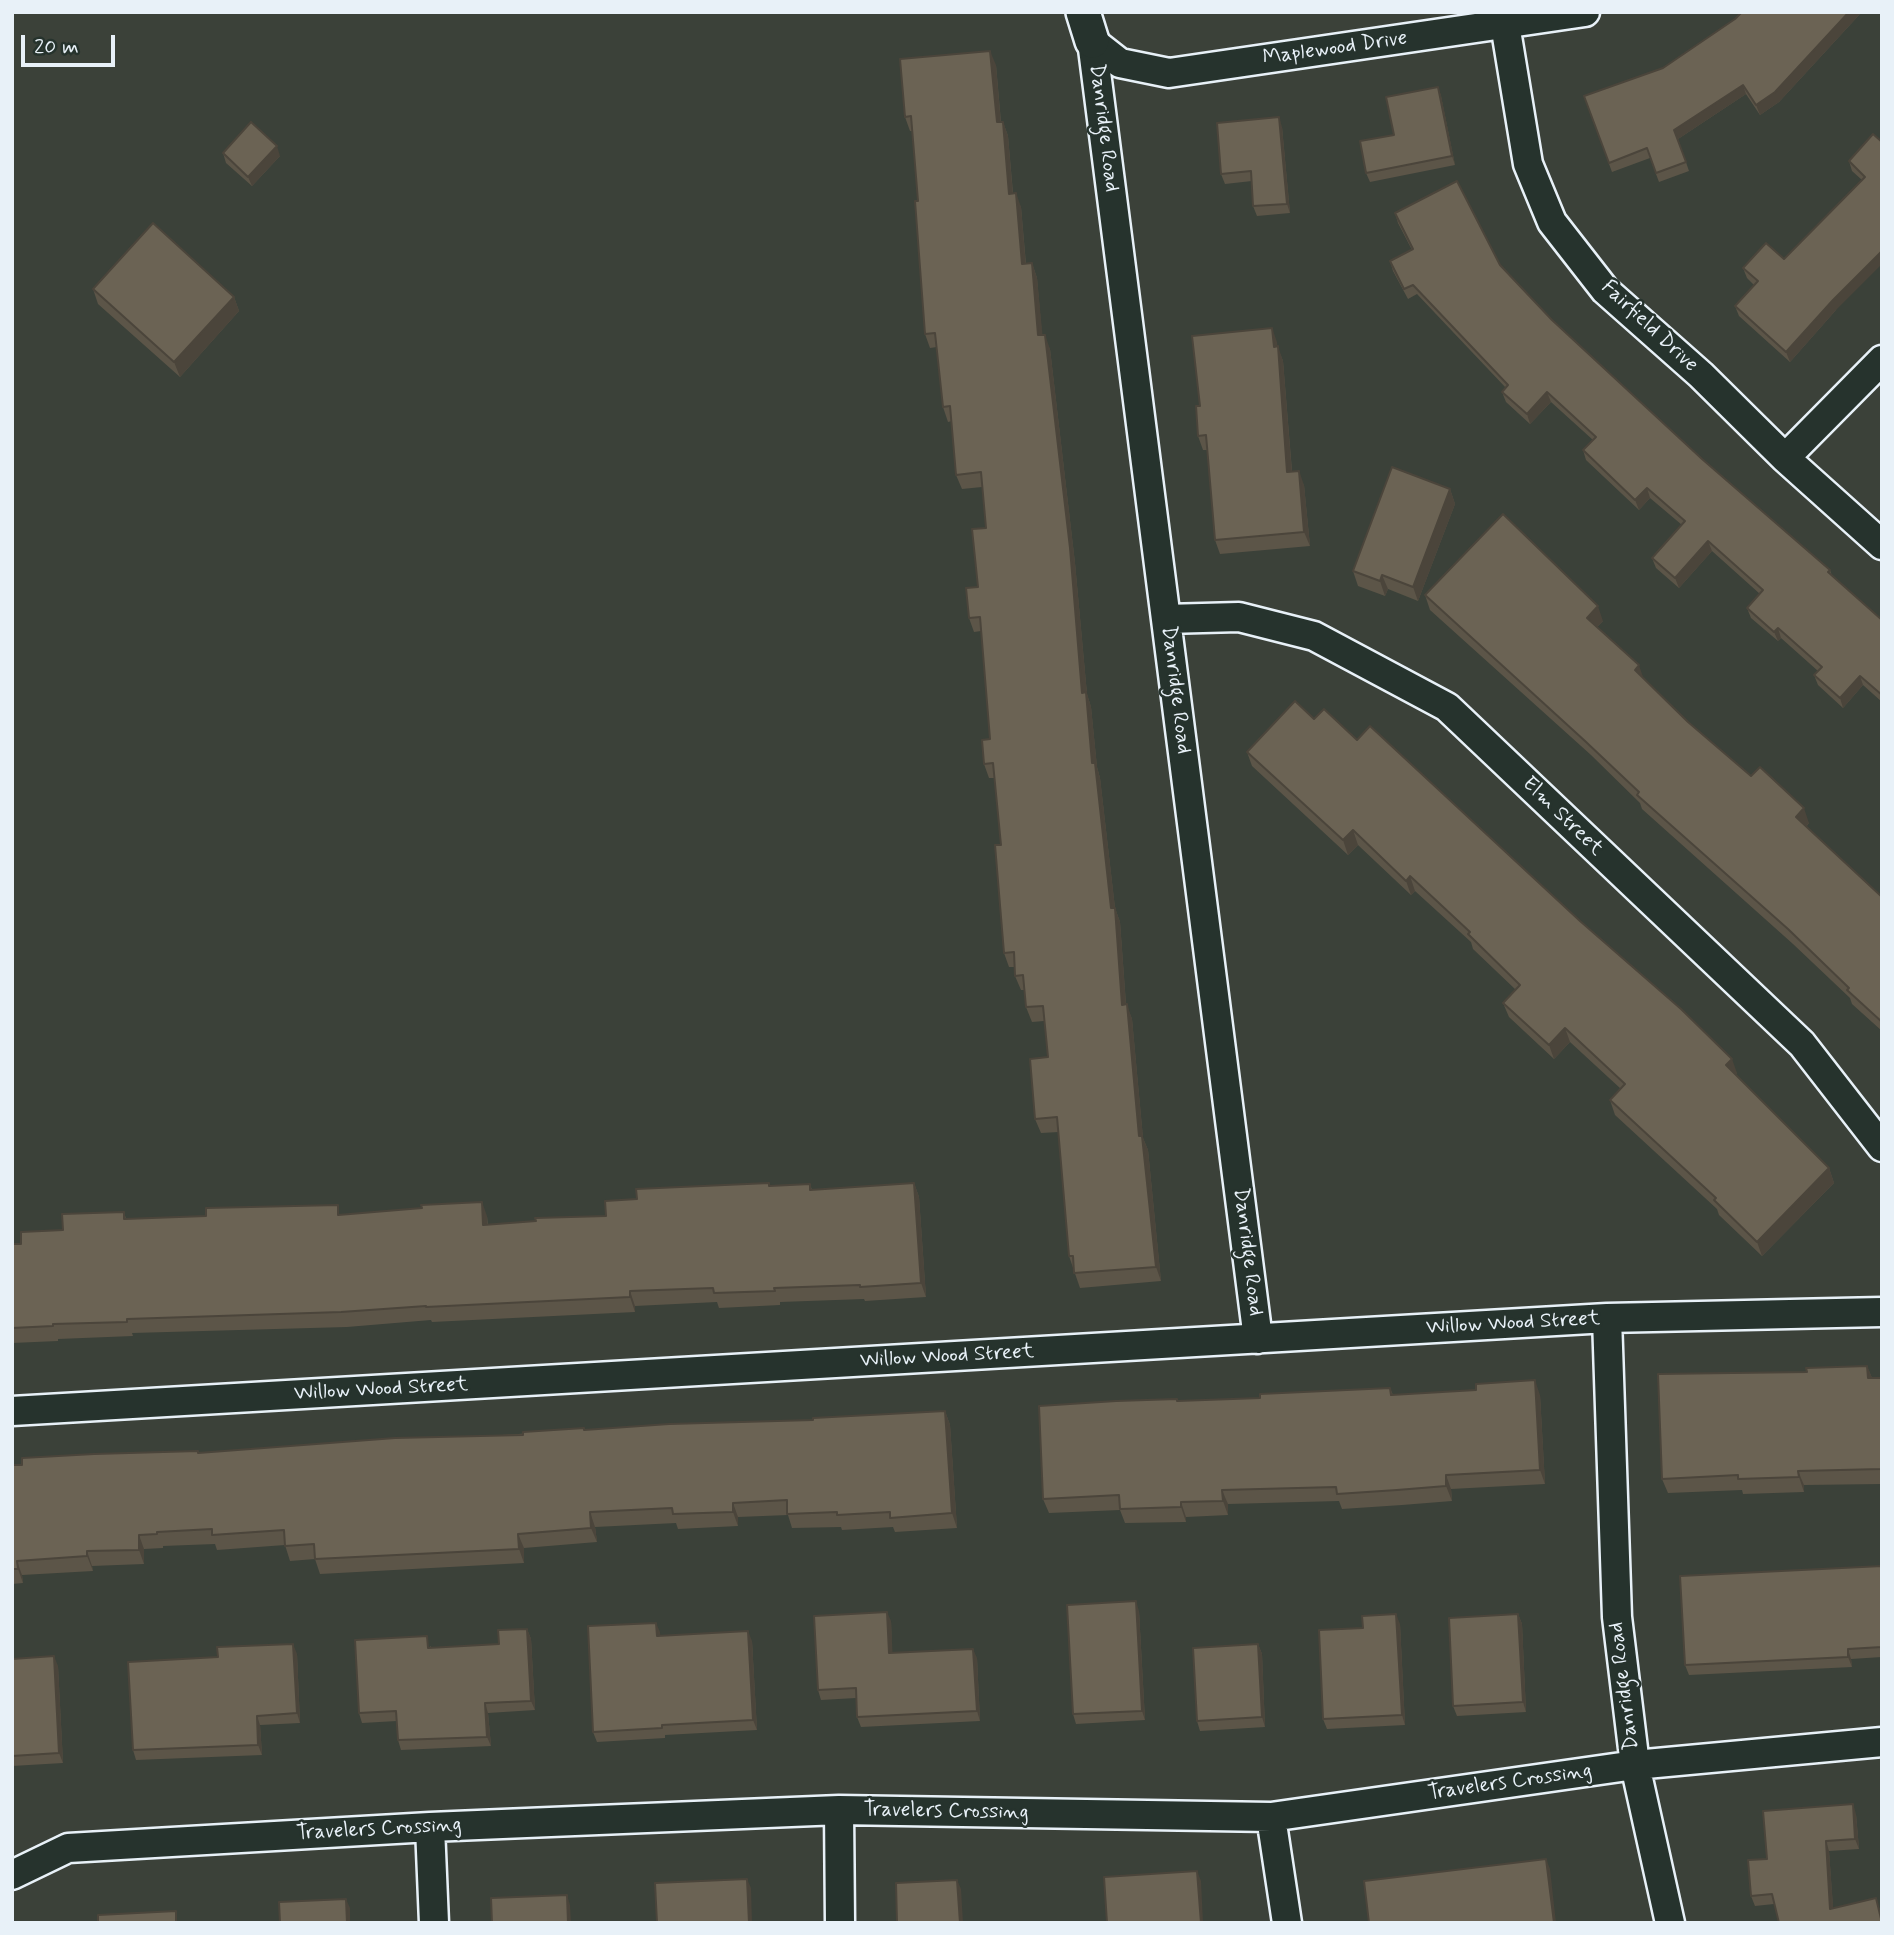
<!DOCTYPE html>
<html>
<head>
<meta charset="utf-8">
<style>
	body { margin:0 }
	#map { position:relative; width:1894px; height:1935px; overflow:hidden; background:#3b4139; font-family:Mynerve,sans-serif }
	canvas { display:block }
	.frame { position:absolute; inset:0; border:14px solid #e8f1f8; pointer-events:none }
	.scale { position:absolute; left:21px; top:35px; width:94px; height:32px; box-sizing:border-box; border:4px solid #e8f1f8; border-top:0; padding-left:9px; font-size:21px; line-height:24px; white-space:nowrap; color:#e8f1f8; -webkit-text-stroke:5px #26332d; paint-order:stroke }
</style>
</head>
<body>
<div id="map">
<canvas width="1894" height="1935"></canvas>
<div class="frame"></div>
<div class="scale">20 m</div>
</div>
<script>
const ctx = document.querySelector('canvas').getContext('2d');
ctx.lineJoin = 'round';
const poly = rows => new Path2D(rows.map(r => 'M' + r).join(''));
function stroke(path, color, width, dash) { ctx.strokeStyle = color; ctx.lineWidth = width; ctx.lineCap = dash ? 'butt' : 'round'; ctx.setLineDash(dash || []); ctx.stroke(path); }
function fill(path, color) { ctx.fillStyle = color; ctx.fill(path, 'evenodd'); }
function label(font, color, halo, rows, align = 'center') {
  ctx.font = font + ' Mynerve,sans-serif'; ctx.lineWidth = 5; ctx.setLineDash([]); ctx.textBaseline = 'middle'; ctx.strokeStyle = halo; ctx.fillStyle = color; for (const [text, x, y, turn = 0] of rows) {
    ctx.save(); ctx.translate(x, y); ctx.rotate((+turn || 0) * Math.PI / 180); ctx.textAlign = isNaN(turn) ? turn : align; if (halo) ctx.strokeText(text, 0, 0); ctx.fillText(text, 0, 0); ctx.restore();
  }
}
const minor = poly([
	[1503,12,1528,164,1552,222,1605,290,1701,375,1785,458,1882,545],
	[1092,41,1258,1339],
	[1092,41,1120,63,1169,73,1585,12],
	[1785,458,1882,360],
	[1166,619,1239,617,1314,636,1447,707,1802,1044,1882,1147],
	[1607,1318,1617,1617,1635,1765,1670,1923],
	[12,1411,1607,1318,1882,1312],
	[839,1810,840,1923],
	[1271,1817,1287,1923],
	[430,1827,434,1923],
	[12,1875,68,1848,430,1827,839,1810,1271,1817,1635,1765,1882,1742]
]);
const tertiary = poly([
	[1083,12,1092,41]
]);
stroke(minor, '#e8f1f8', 33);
stroke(tertiary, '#e8f1f8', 38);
stroke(minor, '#26332d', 28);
stroke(tertiary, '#26332d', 33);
fill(poly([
	[1860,14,1779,102,1760,115,1746,94,1678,139,1689,171,1659,182,1650,158,1612,172,1584,96],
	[996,65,1001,122,1003,122,1008,136,1013,193,1021,207,1026,264,1032,263,1037,278,1042,335,1050,349,1075,563,1087,694,1091,707,1097,767,1100,778,1115,908,1120,922,1126,1004,1132,1019,1143,1138,1148,1150,1161,1281,1080,1288,1069,1256,1059,1132,1041,1133,1035,1119,1048,1057,1044,1021,1032,1022,1026,1007,1025,990,1021,990,1015,976,1015,967,1009,967,1004,953,1001,845,995,778,989,778,984,764,990,739,981,631,974,632,969,618,978,587,986,528,982,487,962,489,956,475,952,421,948,422,943,407,937,347,930,348,925,334,918,201,912,131,910,131,905,117],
	[1438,87,1441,96,1455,165,1370,182,1366,173,1394,135],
	[1282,127,1290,213,1257,216,1253,206,1252,181,1225,184,1221,174],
	[1873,134,1836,310,1790,362,1739,316,1735,306,1754,285,1747,278,1743,268,1784,259,1862,180,1852,171,1849,161],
	[223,153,280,156,252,186,226,163],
	[1395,213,1500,265,1552,320,1702,459,1830,570,1832,576,1882,620,1882,702,1863,685,1843,708,1818,685,1814,675,1818,671,1781,638,1778,641,1751,618,1747,608,1760,594,1712,551,1679,588,1656,568,1652,558,1682,525,1650,498,1639,510,1586,460,1583,450,1593,440,1551,402,1530,424,1506,402,1502,392,1506,388,1417,294,1408,299,1393,271,1390,261,1412,250,1398,223],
	[93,289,234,297,239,311,180,377,98,304],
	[1277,342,1277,346,1283,361,1292,471,1304,485,1310,546,1220,554,1215,540,1207,450,1203,450,1198,436,1200,406],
	[1450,489,1455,504,1418,601,1388,589,1385,596,1358,586,1353,571],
	[1425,595,1603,621,1597,627,1644,679,1688,722,1751,776,1809,823,1806,827,1882,897,1882,1031,1852,1004,1850,998,1793,944,1642,809,1640,803,1591,755,1430,610],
	[1314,719,1357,740,1737,1073,1735,1075,1829,1168,1834,1183,1762,1256,1719,1215,1717,1209,1615,1115,1610,1100,1621,1089,1570,1042,1554,1059,1509,1017,1503,1003,1516,990,1473,949,1471,942,1415,891,1411,895,1358,845,1348,855,1252,766,1247,752],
	[914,1183,919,1197,926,1297,865,1301,864,1299,780,1302,780,1305,719,1308,717,1302,635,1306,635,1312,432,1322,431,1320,347,1327,132,1333,133,1336,58,1339,58,1341,12,1343,12,1244,21,1244,124,1212,126,1219,341,1214,487,1216,488,1225,606,1216,637,1199,770,1186,810,1184,812,1190],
	[1867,1366,1872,1378,1882,1378,1882,1484,1804,1485,1804,1492,1743,1494,1742,1490,1668,1493,1662,1479,1807,1372],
	[1390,1388,1393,1395,1540,1395,1545,1484,1451,1489,1452,1501,1402,1505,1342,1509,1339,1501,1228,1504,1228,1515,1186,1517,1186,1522,1125,1523,1120,1510,1049,1513,1043,1499,1178,1401,1260,1398],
	[945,1411,950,1425,957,1528,895,1532,893,1527,842,1530,841,1527,792,1528,788,1515,738,1517,738,1526,678,1529,676,1523,595,1527,597,1542,524,1548,524,1563,320,1574,315,1559,290,1561,285,1545,217,1550,215,1544,163,1546,163,1548,144,1549,144,1564,92,1566,93,1571,22,1575,23,1583,12,1584,12,1465,198,1451,199,1453,585,1430,813,1420],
	[1882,1566,1882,1657,1851,1659,1852,1667,1689,1675,1685,1665],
	[1139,1611,1145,1720,1076,1724,1073,1714],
	[1518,1614,1522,1624,1526,1712,1457,1716,1453,1706],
	[891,1621,892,1653,977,1658,980,1721,861,1727,857,1717,856,1698,821,1700,818,1690],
	[1400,1624,1405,1725,1327,1729,1323,1719,1363,1628],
	[527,1629,531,1639,535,1710,488,1713,491,1746,401,1750,398,1740,397,1721,362,1723,359,1713,431,1646,431,1648,499,1644],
	[660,1632,660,1636,752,1641,757,1730,665,1735,665,1738,597,1742,593,1732],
	[1258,1644,1262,1654,1265,1727,1200,1731,1197,1721],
	[297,1654,300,1723,260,1725,262,1755,136,1760,133,1750],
	[12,1659,58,1666,63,1763,12,1766],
	[1856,1814,1859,1849,1829,1851,1833,1908,1879,1907,1882,1923,1774,1904,1755,1906,1751,1896,1767,1859]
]), '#5c5548');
fill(poly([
	[1849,12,1860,12,1860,14,1779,102,1760,115,1756,105],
	[990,51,996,65,1002,137,997,122],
	[1743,85,1746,94,1678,139,1674,130],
	[1438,87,1441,96,1455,165,1452,156],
	[1279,117,1282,127,1290,213,1287,204],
	[1003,122,1008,136,1014,208,1009,194],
	[277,146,280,156,252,186,248,177],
	[1016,193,1021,207,1027,279,1022,264],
	[1882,251,1882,264,1836,310,1790,362,1786,352,1833,300],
	[1032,263,1037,278,1044,350,1038,335],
	[234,297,239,311,180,377,174,362],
	[1272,328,1277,342,1279,361,1274,347],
	[1045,335,1050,349,1075,563,1087,694,1091,707,1097,767,1100,778,1115,908,1120,922,1127,1019,1122,1005,1111,908,1082,693],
	[1278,346,1283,361,1293,486,1287,472],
	[1547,392,1551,402,1530,424,1527,414],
	[1299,471,1304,485,1310,546,1304,532],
	[1647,488,1650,498,1639,510,1635,500],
	[1450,489,1455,504,1418,601,1413,587],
	[1708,541,1712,551,1679,588,1675,578],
	[1382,575,1388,589,1385,596,1380,581],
	[1598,606,1603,621,1592,632,1587,618],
	[1778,628,1781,638,1778,641,1774,632],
	[1639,665,1644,680,1635,670],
	[1860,676,1863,685,1843,708,1840,698],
	[1804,808,1809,823,1801,832,1796,817],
	[1353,830,1358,845,1348,855,1343,840],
	[1410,876,1415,891,1411,895,1406,881],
	[1127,1004,1132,1019,1143,1138,1148,1150,1161,1281,1156,1267,1139,1136],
	[1565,1028,1570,1042,1554,1059,1549,1045],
	[1732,1059,1737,1073,1731,1080,1726,1065],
	[1829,1168,1834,1183,1762,1256,1757,1242],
	[914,1183,919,1197,926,1297,921,1283],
	[482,1202,487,1216,488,1239,483,1225],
	[630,1291,635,1306,635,1312,630,1297],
	[1867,1366,1873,1380,1868,1378],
	[1535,1380,1540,1395,1545,1484,1540,1470],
	[945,1411,950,1425,957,1528,952,1513],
	[1798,1471,1804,1485,1804,1492,1799,1477],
	[1446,1475,1451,1489,1452,1501,1446,1486],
	[1222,1490,1228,1504,1228,1515,1223,1501],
	[1181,1502,1186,1517,1186,1522,1181,1507],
	[733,1503,738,1517,738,1526,733,1512],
	[590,1512,595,1527,597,1542,591,1528],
	[518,1534,524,1548,524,1563,519,1549],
	[139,1535,144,1549,144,1564,139,1550],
	[87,1551,92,1566,93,1571,87,1556],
	[17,1561,22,1575,23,1583,18,1569],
	[1136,1601,1139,1611,1145,1720,1142,1711],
	[887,1612,891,1621,893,1663,889,1653],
	[1396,1614,1400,1624,1405,1725,1402,1715],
	[1518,1614,1522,1624,1526,1712,1523,1702],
	[656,1623,660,1632,661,1646,657,1636],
	[527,1629,531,1639,535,1710,531,1701],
	[748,1631,752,1641,757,1730,753,1720],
	[293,1644,297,1654,300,1723,297,1713],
	[1258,1644,1262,1654,1265,1727,1262,1717],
	[973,1649,977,1658,980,1721,977,1711],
	[1848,1649,1851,1659,1852,1667,1848,1657],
	[54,1656,58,1666,63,1763,59,1753],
	[485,1703,488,1713,491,1746,487,1737],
	[257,1716,260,1725,262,1755,258,1745],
	[1853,1804,1856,1814,1859,1849,1855,1839],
	[1826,1841,1829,1851,1834,1919,1830,1909],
	[1546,1859,1550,1869,1556,1923,1554,1923],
	[1197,1871,1201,1881,1203,1923,1201,1923],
	[747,1879,751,1888,752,1923,749,1923],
	[957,1880,961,1889,963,1923,960,1923],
	[567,1895,570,1905,571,1923,568,1923],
	[346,1899,350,1908,350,1923,347,1923]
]), '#4b453b');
const building = poly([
	[1742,12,1849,12,1775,92,1756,105,1743,85,1674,130,1686,162,1656,173,1647,148,1609,163,1584,96,1663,68,1735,19,1742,12],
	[990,51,997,122,1003,122,1009,194,1016,193,1022,264,1032,263,1038,335,1045,335,1070,548,1082,693,1086,692,1092,763,1095,763,1111,908,1115,908,1122,1005,1127,1004,1139,1136,1142,1136,1156,1267,1074,1273,1073,1256,1069,1256,1057,1117,1035,1119,1030,1059,1048,1057,1043,1006,1026,1007,1023,975,1015,976,1014,952,1004,953,995,845,1001,845,993,763,984,764,982,740,990,739,980,617,969,618,966,588,978,587,972,529,986,528,981,472,956,475,950,406,943,407,935,333,925,334,915,201,918,201,911,116,905,117,900,59,990,51],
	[1438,87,1452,156,1366,173,1360,141,1394,135,1386,97,1438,87],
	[1279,117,1287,204,1253,206,1251,171,1221,174,1217,123,1279,117],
	[251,122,277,146,248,177,223,153,251,122],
	[1873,134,1882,142,1882,251,1833,300,1786,352,1735,306,1758,281,1743,268,1766,243,1784,259,1865,177,1849,161,1873,134],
	[1457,181,1500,265,1552,320,1702,459,1830,570,1828,572,1882,620,1882,695,1860,676,1840,698,1814,675,1822,667,1778,628,1774,632,1747,608,1763,590,1708,541,1675,578,1652,558,1685,521,1647,488,1635,500,1583,450,1596,437,1547,392,1527,414,1502,392,1508,385,1413,285,1404,289,1390,261,1413,249,1395,213,1457,181],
	[153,223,234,297,174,362,93,289,153,223],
	[1272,328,1274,347,1278,346,1287,472,1299,471,1304,532,1215,540,1206,435,1198,436,1196,406,1200,406,1192,336,1272,328],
	[1392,467,1450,489,1413,587,1382,575,1380,581,1353,571,1392,467],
	[1503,514,1598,606,1587,618,1639,665,1635,670,1688,722,1751,776,1760,767,1804,808,1796,817,1882,897,1882,1022,1847,990,1849,988,1788,929,1637,795,1639,792,1585,741,1425,595,1503,514],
	[1295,701,1314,719,1324,709,1357,740,1370,726,1580,921,1681,1009,1732,1059,1726,1065,1829,1168,1757,1242,1714,1200,1716,1198,1610,1100,1625,1084,1565,1028,1549,1045,1503,1003,1520,985,1468,934,1470,932,1410,876,1406,881,1353,830,1343,840,1247,752,1295,701],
	[769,1183,769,1186,810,1184,810,1190,914,1183,921,1283,860,1287,860,1285,774,1288,775,1291,714,1293,713,1288,630,1291,630,1297,426,1307,426,1306,341,1312,127,1319,127,1322,53,1324,53,1326,12,1328,12,1244,21,1244,21,1232,63,1230,62,1214,124,1212,124,1219,206,1216,206,1208,338,1205,338,1215,422,1208,421,1205,482,1202,483,1225,536,1221,535,1218,606,1216,605,1201,637,1199,636,1189,769,1183],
	[1867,1366,1868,1378,1882,1378,1882,1469,1798,1471,1799,1477,1738,1479,1738,1475,1662,1479,1658,1374,1807,1372,1806,1368,1867,1366],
	[1535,1380,1540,1470,1446,1475,1446,1486,1397,1490,1337,1494,1336,1487,1222,1490,1223,1501,1181,1502,1181,1507,1120,1509,1119,1495,1043,1499,1039,1406,1116,1401,1177,1399,1177,1401,1260,1398,1260,1394,1390,1388,1391,1395,1476,1390,1476,1384,1535,1380],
	[945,1411,952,1513,890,1518,890,1512,837,1515,837,1512,787,1514,787,1500,733,1503,733,1512,673,1514,672,1508,590,1512,591,1528,518,1534,519,1549,315,1559,314,1544,285,1546,284,1530,212,1535,212,1529,157,1532,157,1534,139,1535,139,1550,87,1551,87,1556,17,1561,18,1569,12,1569,12,1465,22,1465,22,1458,94,1454,198,1451,198,1453,395,1438,523,1435,523,1432,584,1428,584,1430,669,1424,813,1420,813,1418,945,1411],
	[1882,1566,1882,1647,1848,1649,1848,1657,1685,1665,1680,1576,1882,1566],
	[1136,1601,1142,1711,1073,1714,1067,1605,1136,1601],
	[887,1612,889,1653,973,1649,977,1711,857,1717,856,1688,818,1690,814,1616,887,1612],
	[1396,1614,1402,1715,1323,1719,1319,1630,1363,1628,1362,1616,1396,1614],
	[1518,1614,1523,1702,1453,1706,1449,1618,1518,1614],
	[656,1623,657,1636,748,1631,753,1720,662,1725,662,1728,593,1732,588,1626,656,1623],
	[527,1629,531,1701,485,1703,487,1737,398,1740,396,1711,359,1713,355,1640,427,1636,428,1648,499,1644,498,1630,527,1629],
	[293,1644,297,1713,257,1716,258,1745,133,1750,128,1662,218,1657,217,1647,293,1644],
	[1258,1644,1262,1717,1197,1721,1193,1648,1258,1644],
	[54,1656,59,1753,12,1756,12,1659,54,1656],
	[1853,1804,1855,1839,1826,1841,1830,1909,1876,1898,1882,1923,1779,1923,1772,1894,1751,1896,1748,1860,1767,1859,1763,1811,1853,1804],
	[1546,1859,1554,1923,1369,1923,1364,1881,1546,1859],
	[1197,1871,1201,1923,1107,1923,1104,1877,1197,1871],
	[747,1879,749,1923,657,1923,655,1883,747,1879],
	[957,1880,960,1923,897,1923,896,1883,957,1880],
	[567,1895,568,1923,492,1923,491,1898,567,1895],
	[346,1899,347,1923,280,1923,279,1902,346,1899],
	[176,1911,176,1923,98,1923,98,1915,176,1911]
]);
fill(building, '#6b6354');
stroke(building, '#4b453b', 2);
label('21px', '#e8f1f8', '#26332d', [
	["Maplewood Drive",1335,49,-8],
	["Danridge Road",1103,128,83],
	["Fairfield Drive",1649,327,43],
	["Danridge Road",1175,690,83],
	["Elm Street",1562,817,44],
	["Danridge Road",1247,1252,83],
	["Willow Wood Street",1513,1324,-3],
	["Willow Wood Street",947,1357,-3],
	["Willow Wood Street",381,1390,-3],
	["Danridge Road",1625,1686,-97],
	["Travelers Crossing",1510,1783,-8],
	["Travelers Crossing",946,1812,1],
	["Travelers Crossing",379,1830,-3]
]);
</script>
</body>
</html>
